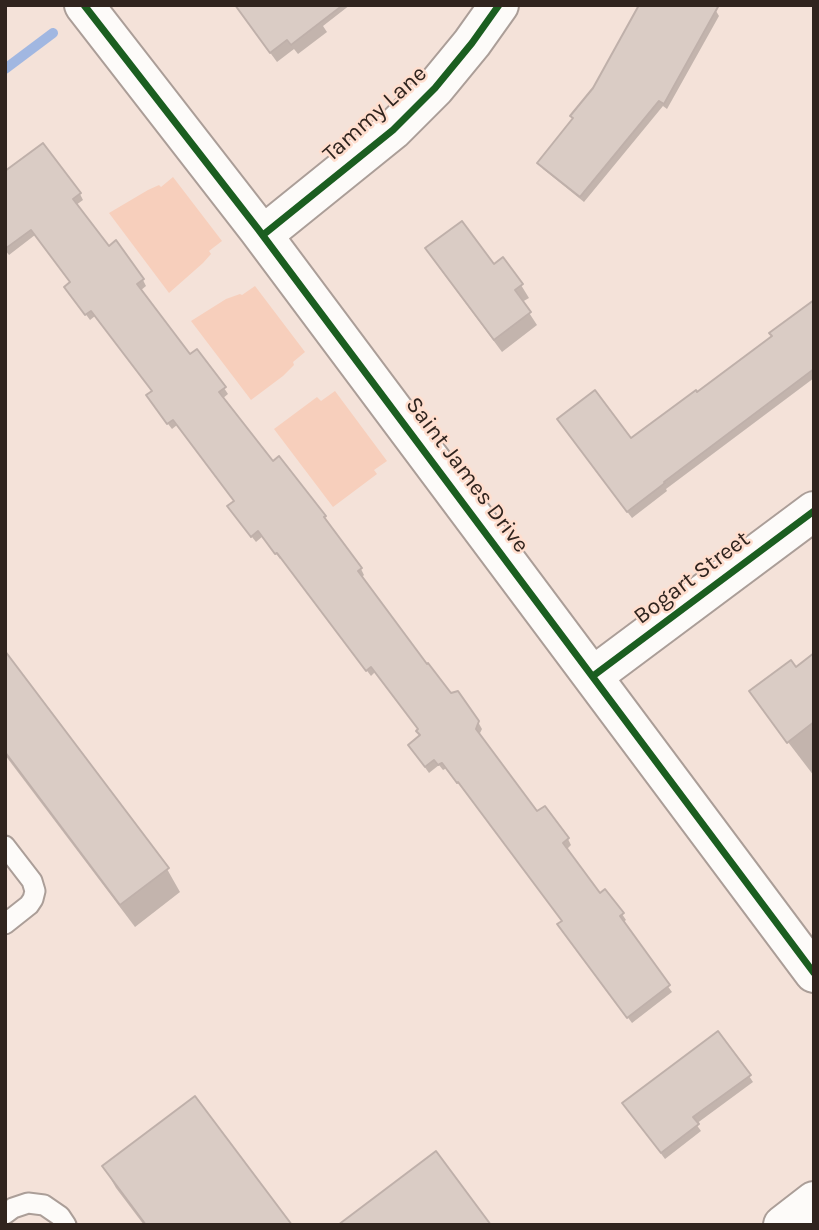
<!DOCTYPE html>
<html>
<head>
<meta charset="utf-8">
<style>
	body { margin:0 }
	#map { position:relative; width:819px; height:1230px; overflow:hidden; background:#f4e2d9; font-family:Karla,sans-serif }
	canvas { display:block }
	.frame { position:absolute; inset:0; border:7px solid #30241e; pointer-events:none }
</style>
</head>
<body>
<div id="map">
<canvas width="819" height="1230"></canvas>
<div class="frame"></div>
</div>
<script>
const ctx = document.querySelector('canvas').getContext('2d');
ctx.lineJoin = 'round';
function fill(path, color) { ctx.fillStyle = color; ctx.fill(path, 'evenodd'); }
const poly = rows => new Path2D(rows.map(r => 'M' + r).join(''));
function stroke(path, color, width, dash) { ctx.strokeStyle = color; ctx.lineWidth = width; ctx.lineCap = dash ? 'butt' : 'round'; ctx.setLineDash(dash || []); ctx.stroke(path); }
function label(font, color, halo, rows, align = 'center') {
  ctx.font = font + ' Karla,sans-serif'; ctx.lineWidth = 5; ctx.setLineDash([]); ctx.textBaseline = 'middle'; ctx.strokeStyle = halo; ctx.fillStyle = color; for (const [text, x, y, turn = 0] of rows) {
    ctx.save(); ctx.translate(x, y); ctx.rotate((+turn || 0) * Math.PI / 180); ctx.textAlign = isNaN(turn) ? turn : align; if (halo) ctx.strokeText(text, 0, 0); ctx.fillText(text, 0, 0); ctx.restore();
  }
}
fill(poly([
	[173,177,222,241,209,251,211,254,203,263,169,293,109,213,148,190,159,185,161,187],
	[255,286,305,352,293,362,294,365,283,376,251,400,191,321,226,299,240,294,242,295],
	[335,391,387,461,374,470,377,474,333,507,274,429,317,397,321,401]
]), '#f7cfbc');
fill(poly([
	[255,5,350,5,323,26,327,32,298,54,294,49,277,62,249,24],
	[718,5,716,11,719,16,667,109,663,106,584,202,543,169,539,163,574,120,572,116],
	[5,174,80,194,83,200,76,205,108,248,143,280,146,286,140,291,189,356,224,388,228,394,222,399,272,464,279,458,324,517,327,524,361,569,364,575,361,578,451,695,478,722,482,729,479,735,536,814,544,808,568,839,571,845,566,850,600,895,622,914,626,920,622,923,672,992,632,1023,563,931,564,922,463,787,462,788,447,768,443,770,439,765,429,773,414,752,421,736,419,730,375,672,371,676,282,558,280,559,263,536,256,542,233,513,235,502,177,425,172,429,151,402,153,392,95,316,90,320,70,293,72,283,35,235,9,255,5,250],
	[427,249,493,266,521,285,529,298,522,302,537,325,502,352,435,262],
	[814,302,814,378,666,489,667,491,632,518,562,426,631,441,697,395,774,337],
	[814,655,814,776,755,699],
	[5,658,167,869,180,892,135,927,5,755],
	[749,1076,753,1082,696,1124,701,1131,665,1159,628,1109],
	[104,1167,290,1225,144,1225,116,1188]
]), '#0003');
stroke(poly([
	[5,69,53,33]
]), '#a1b7e1', 10);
const building = poly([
	[235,5,343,5,291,45,287,40,270,53,235,5],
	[639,5,719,5,664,104,659,101,580,197,537,163,573,118,570,116,593,88,639,5],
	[43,143,81,193,73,199,109,246,116,240,144,279,137,284,190,354,197,349,226,387,219,392,273,461,279,456,326,516,324,517,362,568,358,571,427,664,428,663,451,693,458,691,479,721,476,729,537,811,545,806,569,838,563,843,600,893,605,889,624,913,620,916,670,985,627,1018,557,924,562,921,458,782,457,783,442,763,438,765,434,760,425,767,408,745,420,735,416,731,418,729,371,667,366,671,277,553,275,554,258,531,251,537,227,506,234,501,173,420,167,424,146,395,152,391,91,311,85,315,64,287,70,282,31,230,5,249,5,171,43,143],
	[462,221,494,264,503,257,523,284,515,290,531,312,494,340,425,248,462,221],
	[814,300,814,369,664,482,665,483,627,512,557,419,595,390,631,438,696,390,697,392,772,336,769,333,814,300],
	[5,651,169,868,120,905,5,752,5,651],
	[814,653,814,722,787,743,749,691,791,660,796,667,814,653],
	[718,1031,751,1075,693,1117,699,1124,661,1153,622,1103,718,1031],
	[195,1096,292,1225,146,1225,102,1166,195,1096],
	[436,1151,491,1225,338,1225,436,1151]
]);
fill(building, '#daccc5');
stroke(building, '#bfb0aa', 2);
const service = poly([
	[5,846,32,881,35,891,33,899,29,905,5,924],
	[5,1214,13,1208,28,1203,44,1205,60,1216,66,1225]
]);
const minor = poly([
	[84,5,258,229,814,973],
	[263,235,393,130,435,88,472,43,499,5],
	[593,676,814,511],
	[783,1225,814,1201]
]);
stroke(service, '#ab9e98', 23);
stroke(minor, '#ab9e98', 42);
stroke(service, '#fdfbf9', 19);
stroke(minor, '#fdfbf9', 38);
stroke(poly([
	[84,5,258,229,814,973],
	[263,235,393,130,435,88,472,43,499,5],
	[593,676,814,511]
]), '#1b5e20', 7);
label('23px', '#30241e', '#ffdece', [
	["Tammy Lane",375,114,-42],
	["Saint James Drive",467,475,53],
	["Bogart Street",692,578,-37]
]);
</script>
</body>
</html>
